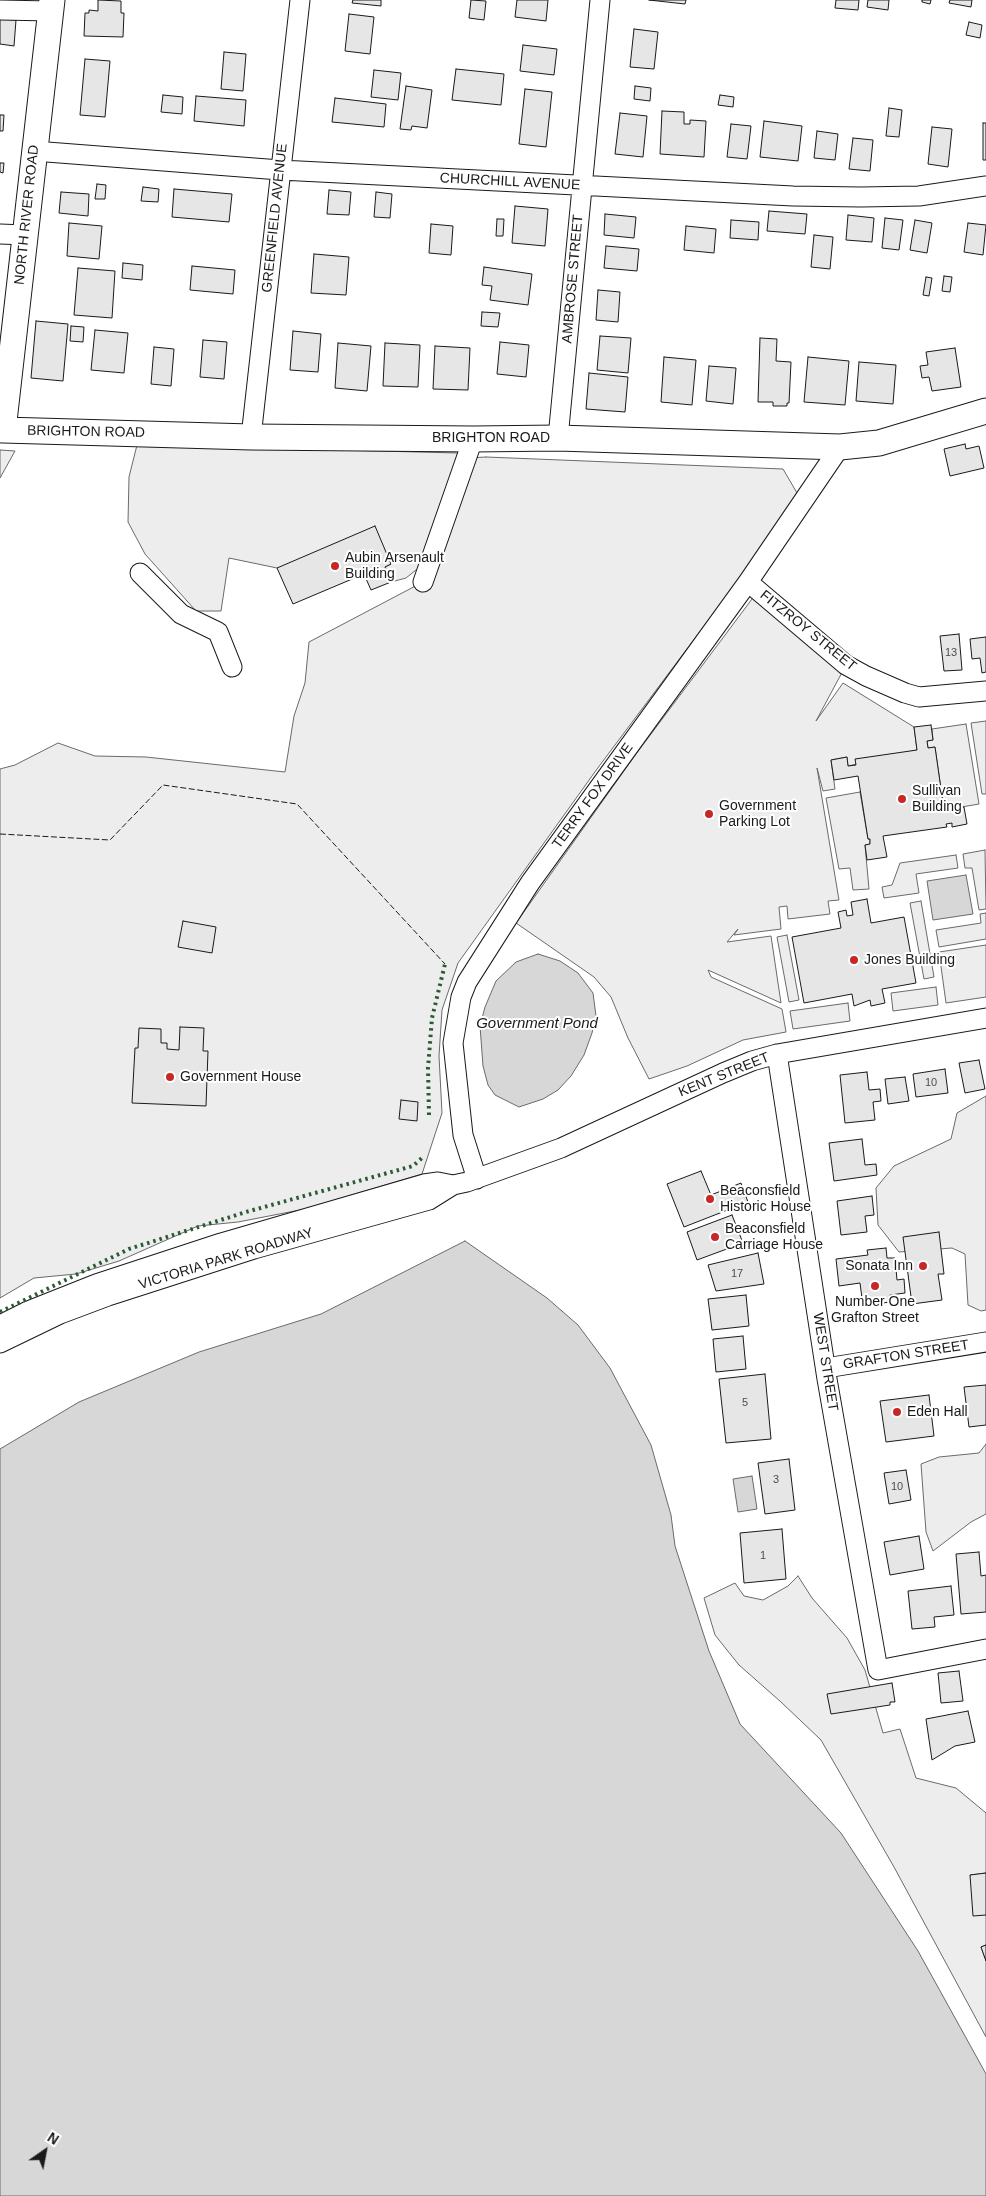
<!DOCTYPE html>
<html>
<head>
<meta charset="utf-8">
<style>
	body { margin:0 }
	#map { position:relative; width:986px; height:2196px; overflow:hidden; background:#fff; font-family:Arial,sans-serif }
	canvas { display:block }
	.north { position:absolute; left:20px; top:2126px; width:50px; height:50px; -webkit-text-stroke:4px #fff; paint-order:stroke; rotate:33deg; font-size:14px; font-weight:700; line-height:20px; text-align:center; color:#1a1a1a }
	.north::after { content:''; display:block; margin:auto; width:18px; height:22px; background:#1a1a1a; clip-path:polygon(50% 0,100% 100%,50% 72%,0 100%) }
</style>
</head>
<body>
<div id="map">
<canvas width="986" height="2196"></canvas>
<div class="north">N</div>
</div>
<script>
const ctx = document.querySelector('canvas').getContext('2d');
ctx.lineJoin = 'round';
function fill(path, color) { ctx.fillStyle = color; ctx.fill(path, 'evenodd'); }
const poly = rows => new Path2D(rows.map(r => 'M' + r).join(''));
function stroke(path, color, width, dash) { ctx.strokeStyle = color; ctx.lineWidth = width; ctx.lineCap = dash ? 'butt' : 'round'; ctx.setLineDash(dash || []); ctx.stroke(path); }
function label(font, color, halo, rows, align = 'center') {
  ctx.font = font + ' Arial,sans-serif'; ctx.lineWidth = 4; ctx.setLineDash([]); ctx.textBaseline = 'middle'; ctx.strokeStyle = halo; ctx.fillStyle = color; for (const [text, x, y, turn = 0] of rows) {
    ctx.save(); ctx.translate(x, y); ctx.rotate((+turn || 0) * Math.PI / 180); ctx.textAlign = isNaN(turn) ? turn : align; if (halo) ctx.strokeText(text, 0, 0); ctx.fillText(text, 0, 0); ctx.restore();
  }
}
const built = poly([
	[137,445,458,453,444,509,421,566,406,578,391,582,385,567,391,564,277,568,229,558,221,611,196,611,145,554,128,522,129,477,137,445],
	[0,450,15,451,0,478,0,450],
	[486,457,783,469,800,498,597,769,458,963,442,1010,439,1056,442,1113,422,1174,305,1209,238,1222,198,1226,119,1261,76,1274,34,1278,0,1298,0,769,15,765,58,743,95,756,146,757,285,772,294,716,305,683,309,642,423,582,467,458,486,457],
	[758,591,846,665,816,721,843,683,914,727,917,750,848,766,847,757,831,760,835,789,823,791,817,768,839,900,828,901,830,914,788,919,787,906,779,907,781,929,734,935,738,929,727,942,771,936,781,1003,708,970,711,977,782,1009,786,1032,743,1040,687,1066,649,1079,628,1038,611,997,594,977,516,923,636,754,758,591],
	[986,721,986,794,982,794,971,723,986,721],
	[966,724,979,804,944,810,935,747,928,748,927,741,933,740,932,729,966,724],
	[860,792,868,839,870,839,870,844,865,845,869,889,853,890,850,868,839,869,826,798,860,792],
	[985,850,986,909,979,910,972,868,965,868,963,854,985,850],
	[956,855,958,868,916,874,919,893,884,898,882,887,892,885,900,863,956,855],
	[921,901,934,977,924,979,910,903,921,901],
	[986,913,986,939,939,947,936,930,981,923,980,914,986,913],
	[787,935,799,1000,789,1002,777,937,787,935],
	[986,945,986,997,946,1003,939,952,986,945],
	[936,987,938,1005,893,1011,891,993,936,987],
	[848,1003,850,1021,793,1029,790,1011,848,1003],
	[986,1096,986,1310,981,1311,968,1305,965,1254,952,1248,899,1252,878,1225,876,1188,894,1166,951,1139,957,1113,986,1096],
	[986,1444,986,1514,971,1522,933,1551,926,1532,921,1464,939,1457,979,1453,986,1444],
	[798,1576,812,1598,847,1638,865,1670,883,1733,900,1729,916,1778,956,1788,986,1813,986,1873,970,1875,986,1915,986,1945,981,1947,986,1961,986,2037,894,1867,821,1740,781,1702,739,1665,715,1635,704,1598,735,1583,744,1596,763,1600,788,1586,798,1576]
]);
fill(built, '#ededed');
stroke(built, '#6a6a6a', 1);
const water = poly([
	[966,875,973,914,933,920,927,881,966,875],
	[538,954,560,961,578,973,593,993,596,1016,592,1033,584,1055,571,1076,558,1090,543,1099,519,1107,495,1095,488,1085,483,1066,480,1026,485,1007,496,981,516,962,538,954],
	[465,1241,547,1298,578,1325,610,1368,651,1445,671,1515,675,1546,709,1651,740,1724,841,1833,918,1951,986,2074,986,2196,0,2196,0,1449,79,1402,199,1352,321,1314,465,1241],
	[752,1476,757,1509,738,1512,733,1479,752,1476]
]);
fill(water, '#d7d7d7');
stroke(water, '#6a6a6a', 1);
const building = poly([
	[98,0,121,1,121,13,124,13,123,37,84,36,85,13,89,13,89,10,98,11,98,0],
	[353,0,381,0,381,6,352,3,353,0],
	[471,0,486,1,484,20,469,18,471,0],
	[517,0,548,0,546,21,515,17,517,0],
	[649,0,686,0,685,4,649,0],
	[836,0,859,0,858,10,835,8,836,0],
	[868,0,889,0,888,10,867,7,868,0],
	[922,0,931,0,930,4,922,2,922,0],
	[950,0,972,0,971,7,949,3,950,0],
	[349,14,374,17,370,54,345,51,349,14],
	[0,19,16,20,14,46,0,44,0,19],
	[969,22,982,25,980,38,966,35,969,22],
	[634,29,658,32,654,69,630,67,634,29],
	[523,45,557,49,554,75,520,71,523,45],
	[224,52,246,54,243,91,221,89,224,52],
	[85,59,110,61,105,117,80,115,85,59],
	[456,69,504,74,501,105,452,100,456,69],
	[374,70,401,73,398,100,371,97,374,70],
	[406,86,432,90,427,128,412,126,411,130,400,129,406,86],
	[635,86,651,88,650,101,634,99,635,86],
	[525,89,552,92,546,147,519,144,525,89],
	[163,95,183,97,182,114,161,112,163,95],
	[720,95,734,97,733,107,718,105,720,95],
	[196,96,246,100,244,126,194,121,196,96],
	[335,98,386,104,384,127,332,122,335,98],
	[889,108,902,110,899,137,886,136,889,108],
	[662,111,684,112,684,124,690,124,690,120,706,121,704,157,660,154,662,111],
	[620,113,647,116,643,157,615,154,620,113],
	[0,115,4,115,3,131,0,131,0,115],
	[764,121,802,126,798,161,760,157,764,121],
	[983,123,986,123,986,160,983,160,983,123],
	[731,124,751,126,747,159,727,157,731,124],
	[932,127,952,129,948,167,928,164,932,127],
	[817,131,838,134,835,160,814,158,817,131],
	[853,138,873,140,870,171,849,169,853,138],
	[0,163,4,163,3,173,0,172,0,163],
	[97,184,106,185,105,199,95,199,97,184],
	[143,187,159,189,158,202,141,201,143,187],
	[174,189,232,194,229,222,172,217,174,189],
	[329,190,351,192,349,215,327,214,329,190],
	[61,192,89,194,88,216,59,213,61,192],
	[376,192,392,194,390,218,374,217,376,192],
	[515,206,548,209,545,246,512,243,515,206],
	[769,211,807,214,805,234,767,231,769,211],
	[605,214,636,217,634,238,604,235,605,214],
	[848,215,874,218,872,242,846,240,848,215],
	[885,218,903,220,899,250,882,248,885,218],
	[497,219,504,219,503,236,496,236,497,219],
	[731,220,759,222,758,240,730,238,731,220],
	[915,220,932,223,927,253,910,250,915,220],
	[69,223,102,226,99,259,67,256,69,223],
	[968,223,986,225,983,255,964,252,968,223],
	[431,224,453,226,451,255,429,253,431,224],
	[686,226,716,229,714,253,684,250,686,226],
	[814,235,833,237,830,269,811,267,814,235],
	[606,246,639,249,637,271,604,268,606,246],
	[314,254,349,257,346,295,311,293,314,254],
	[123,263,143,265,142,280,122,278,123,263],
	[192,266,235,270,233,294,190,290,192,266],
	[484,267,532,274,528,305,490,300,492,286,482,285,484,267],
	[78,268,115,271,112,318,74,315,78,268],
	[944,276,952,277,950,292,942,291,944,276],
	[926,277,932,278,929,296,923,295,926,277],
	[598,290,620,292,618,322,596,320,598,290],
	[482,312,500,313,498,327,481,326,482,312],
	[36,321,68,324,63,381,31,378,36,321],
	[71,326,84,327,83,342,70,341,71,326],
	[95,330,128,333,124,373,91,370,95,330],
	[293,331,321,334,318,372,290,370,293,331],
	[600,336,631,338,628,373,597,370,600,336],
	[760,338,777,339,776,361,791,362,789,403,787,403,787,406,773,406,773,402,758,402,760,338],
	[203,340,227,342,224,379,200,377,203,340],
	[500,342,529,345,526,377,497,374,500,342],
	[338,343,371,346,367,391,335,388,338,343],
	[385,343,420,345,418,387,383,386,385,343],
	[435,346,470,348,468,390,433,389,435,346],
	[154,347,174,349,171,386,151,384,154,347],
	[955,348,961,387,932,391,929,377,922,378,920,366,928,365,926,352,955,348],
	[664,357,696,360,692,405,661,402,664,357],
	[808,357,849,361,845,405,804,402,808,357],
	[859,362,896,365,893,404,856,401,859,362],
	[709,366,736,368,733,404,706,401,709,366],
	[589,373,628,377,625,412,586,409,589,373],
	[965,444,966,449,979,446,984,468,950,476,944,449,965,444],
	[375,526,391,564,385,567,391,582,371,590,364,574,293,604,277,568,375,526],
	[959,634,962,670,944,671,940,636,959,634],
	[986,637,986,672,982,673,980,658,972,659,970,639,986,637],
	[931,725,933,740,927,741,928,748,935,747,944,810,964,807,967,824,952,827,952,823,946,824,947,827,883,836,887,857,867,860,865,845,870,844,870,839,868,839,858,776,834,780,831,760,847,757,848,766,856,765,855,759,917,750,914,727,931,725],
	[867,899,871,923,904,917,916,983,882,989,885,1003,871,1006,870,1000,854,1006,852,994,804,1003,792,937,841,928,838,912,846,910,847,916,853,915,851,902,867,899],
	[183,921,216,927,212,953,178,947,183,921],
	[180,1027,204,1028,203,1051,208,1051,206,1106,132,1103,135,1048,138,1048,139,1028,161,1029,161,1043,167,1043,167,1049,179,1050,180,1027],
	[979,1060,985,1089,965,1093,959,1063,979,1060],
	[945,1069,948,1093,916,1097,913,1074,945,1069],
	[867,1072,869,1090,880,1089,881,1101,873,1102,875,1120,845,1123,840,1075,867,1072],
	[905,1077,909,1101,888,1104,885,1079,905,1077],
	[401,1100,418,1102,417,1121,399,1119,401,1100],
	[862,1139,865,1165,876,1164,877,1175,834,1181,829,1143,862,1139],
	[701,1171,711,1195,741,1183,748,1202,684,1227,667,1184,701,1171],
	[872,1196,874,1215,865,1216,867,1232,841,1235,837,1201,872,1196],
	[732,1215,743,1243,697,1260,687,1232,732,1215],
	[939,1232,944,1274,938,1274,942,1300,912,1304,903,1237,939,1232],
	[886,1248,887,1258,895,1258,897,1280,904,1279,905,1293,890,1295,890,1302,863,1306,860,1283,839,1286,836,1259,868,1255,867,1250,886,1248],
	[758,1253,764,1284,716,1291,708,1265,758,1253],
	[746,1295,749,1326,712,1330,708,1299,746,1295],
	[743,1336,746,1369,716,1372,713,1339,743,1336],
	[765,1374,771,1439,726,1443,719,1379,765,1374],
	[986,1385,986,1425,969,1427,964,1387,986,1385],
	[929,1395,934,1436,886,1442,880,1401,929,1395],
	[789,1459,795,1510,765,1514,758,1463,789,1459],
	[906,1470,911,1500,889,1504,884,1473,906,1470],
	[782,1529,786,1579,744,1583,740,1533,782,1529],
	[919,1536,924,1569,890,1575,884,1542,919,1536],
	[979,1552,981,1576,986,1575,986,1612,961,1614,956,1554,979,1552],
	[951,1586,954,1615,934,1617,935,1627,912,1629,908,1591,951,1586],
	[959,1671,963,1701,941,1703,938,1673,959,1671],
	[892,1683,895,1702,890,1702,890,1705,831,1714,827,1694,892,1683],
	[968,1711,975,1742,955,1746,932,1760,926,1719,968,1711],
	[986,1873,986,1915,973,1916,970,1875,986,1873],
	[986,1945,986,1961,981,1947,986,1945]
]);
fill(building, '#e6e6e6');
stroke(building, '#1a1a1a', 1);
const minor = poly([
	[0,10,51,11],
	[34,151,280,170,793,196,861,197,919,196,986,186],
	[0,234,25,235],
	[251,437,300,0],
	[558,438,600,0],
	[140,573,181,614,218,632,232,667],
	[423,582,473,439],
	[748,582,846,665,866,676,905,693,919,697,986,691],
	[777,1054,827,1379,878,1670,986,1649],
	[477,1179,463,1135,453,1043,461,997,467,982,530,883,748,582,840,447],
	[0,1325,28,1311,96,1284,221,1243,424,1184,438,1182,453,1185,467,1182,561,1148,723,1073,752,1061,777,1054,986,1018],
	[0,1343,60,1314,108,1296,254,1249,429,1200,453,1185],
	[826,1368,986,1342]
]);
const major = poly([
	[52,0,3,430,251,437,473,439,558,438,840,447,879,443,986,411]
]);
stroke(minor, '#1a1a1a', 21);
stroke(major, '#1a1a1a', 27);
stroke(minor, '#fff', 19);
stroke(major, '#fff', 25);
stroke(poly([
	[429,1115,428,1068,432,1018,445,964],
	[0,1312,129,1249,246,1212,413,1166,422,1158]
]), '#2b5a34', 4, [2.5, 4]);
stroke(poly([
	[0,834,110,840,163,785,297,804,445,964]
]), '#1a1a1a', 1, [6, 2.5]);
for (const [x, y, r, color] of [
	[335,566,5,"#c62828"],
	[902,799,5,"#c62828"],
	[709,814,5,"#c62828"],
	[854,960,5,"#c62828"],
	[170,1077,5,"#c62828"],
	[710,1199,5,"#c62828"],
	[715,1237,5,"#c62828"],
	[923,1266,5,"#c62828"],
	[875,1286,5,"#c62828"],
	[897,1412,5,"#c62828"]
]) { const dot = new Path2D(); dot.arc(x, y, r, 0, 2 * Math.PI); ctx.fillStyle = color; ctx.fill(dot); stroke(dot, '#fff', 2); }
label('11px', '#4d4d4d', null, [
	["13",951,653],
	["10",931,1083],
	["17",737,1274],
	["5",745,1403],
	["3",776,1480],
	["10",897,1487],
	["1",763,1556]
]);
label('14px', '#1a1a1a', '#fff', [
	["CHURCHILL AVENUE",510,182,3],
	["NORTH RIVER ROAD",27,215,-84],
	["GREENFIELD AVENUE",275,218,-84],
	["AMBROSE STREET",573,279,-85],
	["BRIGHTON ROAD",86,432,1],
	["BRIGHTON ROAD",491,438],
	["FITZROY STREET",808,631,39],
	["TERRY FOX DRIVE",593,796,-54],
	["KENT STREET",724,1075,-22],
	["VICTORIA PARK ROADWAY",226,1259,-17],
	["GRAFTON STREET",906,1355,-9],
	["WEST STREET",825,1362,81]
]);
label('14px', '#1a1a1a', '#fff', [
	["Aubin Arsenault",345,558],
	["Building",345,574],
	["Sullivan",912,791],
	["Building",912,807],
	["Government",719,806],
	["Parking Lot",719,822],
	["Jones Building",864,960],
	["Government House",180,1077],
	["Beaconsfield",720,1191],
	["Historic House",720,1207],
	["Beaconsfield",725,1229],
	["Carriage House",725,1245],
	["Sonata Inn",913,1266,"right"],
	["Number One",875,1302,"center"],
	["Grafton Street",875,1318,"center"],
	["Eden Hall",907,1412]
], 'left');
label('italic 15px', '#1a1a1a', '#fff', [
	["Government Pond",537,1024]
]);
</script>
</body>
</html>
